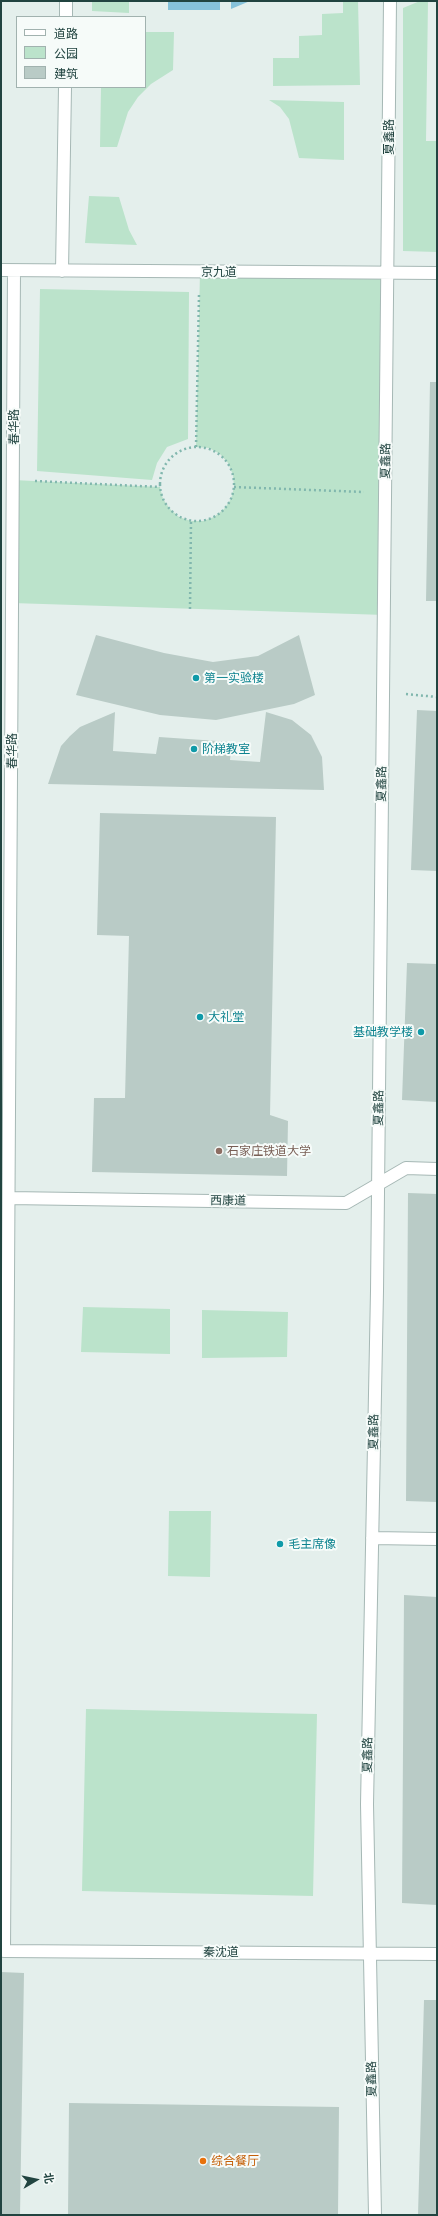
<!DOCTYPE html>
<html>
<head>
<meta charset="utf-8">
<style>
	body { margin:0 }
	#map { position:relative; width:438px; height:2216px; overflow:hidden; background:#e4efec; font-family:"Work Sans","Noto Sans SC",sans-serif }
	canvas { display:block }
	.frame { position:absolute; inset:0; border:2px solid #214440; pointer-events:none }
	.legend { position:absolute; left:16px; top:16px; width:130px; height:72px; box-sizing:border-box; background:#f6fbf9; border:1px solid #a1b2af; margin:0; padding:5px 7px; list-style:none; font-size:12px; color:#214440 }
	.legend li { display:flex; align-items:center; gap:8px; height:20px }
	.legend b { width:20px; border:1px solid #a1b2af }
	.north { position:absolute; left:16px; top:2160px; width:40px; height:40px; -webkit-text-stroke:3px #f6fbf9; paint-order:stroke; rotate:81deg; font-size:11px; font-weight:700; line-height:16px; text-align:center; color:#214440 }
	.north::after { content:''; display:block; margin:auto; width:14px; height:18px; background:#214440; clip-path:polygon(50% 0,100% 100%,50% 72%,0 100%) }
</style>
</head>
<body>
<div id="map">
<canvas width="438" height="2216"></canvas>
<div class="frame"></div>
<ul class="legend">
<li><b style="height:5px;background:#fff"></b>道路</li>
<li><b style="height:11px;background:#bbe3cb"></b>公园</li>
<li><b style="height:11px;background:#b9cbc6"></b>建筑</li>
</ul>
<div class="north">北</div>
</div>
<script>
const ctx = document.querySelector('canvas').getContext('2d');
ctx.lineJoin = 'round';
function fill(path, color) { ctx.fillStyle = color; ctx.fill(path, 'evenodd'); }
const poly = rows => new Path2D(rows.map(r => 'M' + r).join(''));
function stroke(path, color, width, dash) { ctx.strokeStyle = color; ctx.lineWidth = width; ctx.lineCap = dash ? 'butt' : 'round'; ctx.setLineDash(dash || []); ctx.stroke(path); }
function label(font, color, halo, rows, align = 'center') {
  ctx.font = font + ' "Work Sans","Noto Sans SC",sans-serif'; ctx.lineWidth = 4; ctx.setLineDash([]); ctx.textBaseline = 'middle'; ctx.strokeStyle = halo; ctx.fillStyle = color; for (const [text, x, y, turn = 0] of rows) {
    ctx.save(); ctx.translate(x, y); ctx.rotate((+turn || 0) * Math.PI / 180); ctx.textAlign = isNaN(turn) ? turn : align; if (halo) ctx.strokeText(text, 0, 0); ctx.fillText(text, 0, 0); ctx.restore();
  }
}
fill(poly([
	[92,1,129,1,129,13,92,11],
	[343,1,358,1,360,85,273,86,273,58,299,58,299,36,322,35,322,14,343,13],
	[420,1,428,1,426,141,437,141,437,252,403,251,403,8],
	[145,32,174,32,173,70,151,84,138,97,128,112,117,147,100,147,101,87,145,87],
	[269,100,344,102,344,160,299,158,289,119,280,107],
	[89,196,119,197,129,230,137,245,85,243],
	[200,272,388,274,385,615,12,603,13,480,160,487,163,499,170,509,179,517,191,521,203,521,214,517,224,509,231,499,234,487,233,475,228,463,220,454,209,448,196,447],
	[40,289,189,292,188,439,167,447,157,463,152,480,37,471],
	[83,1307,170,1309,170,1354,81,1352],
	[202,1310,288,1312,287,1357,202,1358],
	[169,1511,211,1511,210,1577,168,1576],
	[86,1709,317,1714,313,1896,82,1891]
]), '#bbe3cb');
fill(poly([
	[168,1,220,1,220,10,168,10],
	[231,1,250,1,231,9]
]), '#86c2da');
fill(poly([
	[430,382,437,382,437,601,426,601],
	[96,635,164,653,213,662,258,656,299,635,315,695,294,704,216,720,160,715,76,695],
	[417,710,437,711,437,871,411,870],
	[115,712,113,751,156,754,159,737,232,742,230,760,260,762,266,712,292,720,311,735,322,757,324,790,48,784,61,746,70,736,80,727],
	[100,813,276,817,270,1115,288,1121,287,1176,92,1172,94,1098,125,1098,129,936,97,935],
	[407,963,437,964,437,1102,402,1100],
	[408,1193,437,1194,437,1502,406,1501],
	[404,1595,437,1597,437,1905,402,1903],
	[1,1972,24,1973,20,2215,1,2215],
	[424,2000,437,2000,437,2215,418,2215],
	[69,2103,339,2107,338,2215,68,2215]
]), '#b9cbc6');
const minor = poly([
	[66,17,66,1],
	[1,270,437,273],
	[14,271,4,1951,437,1954],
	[62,271,65,87],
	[9,1198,346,1203,406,1168,437,1169],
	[372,1538,437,1539],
	[375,2215,367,1804,377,1291,390,1]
]);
stroke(minor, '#a6b8b5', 14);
stroke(poly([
	'160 484a37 37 0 1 1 74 0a37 37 0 1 1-74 0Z',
	[196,447,199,295],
	[35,481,160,487],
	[234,487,364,492],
	[190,609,191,521],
	[406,694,437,697]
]), '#81b7ae', 2.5, [2, 3]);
stroke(minor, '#fff', 12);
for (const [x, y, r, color] of [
	[196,678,4,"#0f9aa8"],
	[194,749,4,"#0f9aa8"],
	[200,1017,4,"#0f9aa8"],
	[421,1032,4,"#0f9aa8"],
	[219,1151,4,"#8d6e63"],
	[280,1544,4,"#0f9aa8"],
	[203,2161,4,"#e8710a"]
]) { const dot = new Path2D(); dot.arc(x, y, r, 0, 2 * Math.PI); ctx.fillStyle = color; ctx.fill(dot); stroke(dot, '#f6fbf9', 1.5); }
label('12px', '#214440', '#f6fbf9', [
	["夏鑫路",389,137,-90],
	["京九道",219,272],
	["春华路",14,427,-90],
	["夏鑫路",386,461,-89],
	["春华路",12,751,-90],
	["夏鑫路",382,784,-89],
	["夏鑫路",379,1108,-89],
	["西康道",228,1201,1],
	["夏鑫路",374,1432,-89],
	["夏鑫路",368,1755,-89],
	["秦沈道",221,1952],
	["夏鑫路",372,2079,-91]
]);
label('12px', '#0d838f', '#f6fbf9', [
	["第一实验楼",204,678],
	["阶梯教室",202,749],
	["大礼堂",208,1017],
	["基础教学楼",413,1032,"right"],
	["毛主席像",288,1544]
], 'left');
label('12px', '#785e54', '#f6fbf9', [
	["石家庄铁道大学",227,1151]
], 'left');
label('12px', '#c56008', '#f6fbf9', [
	["综合餐厅",211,2161]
], 'left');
</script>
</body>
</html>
